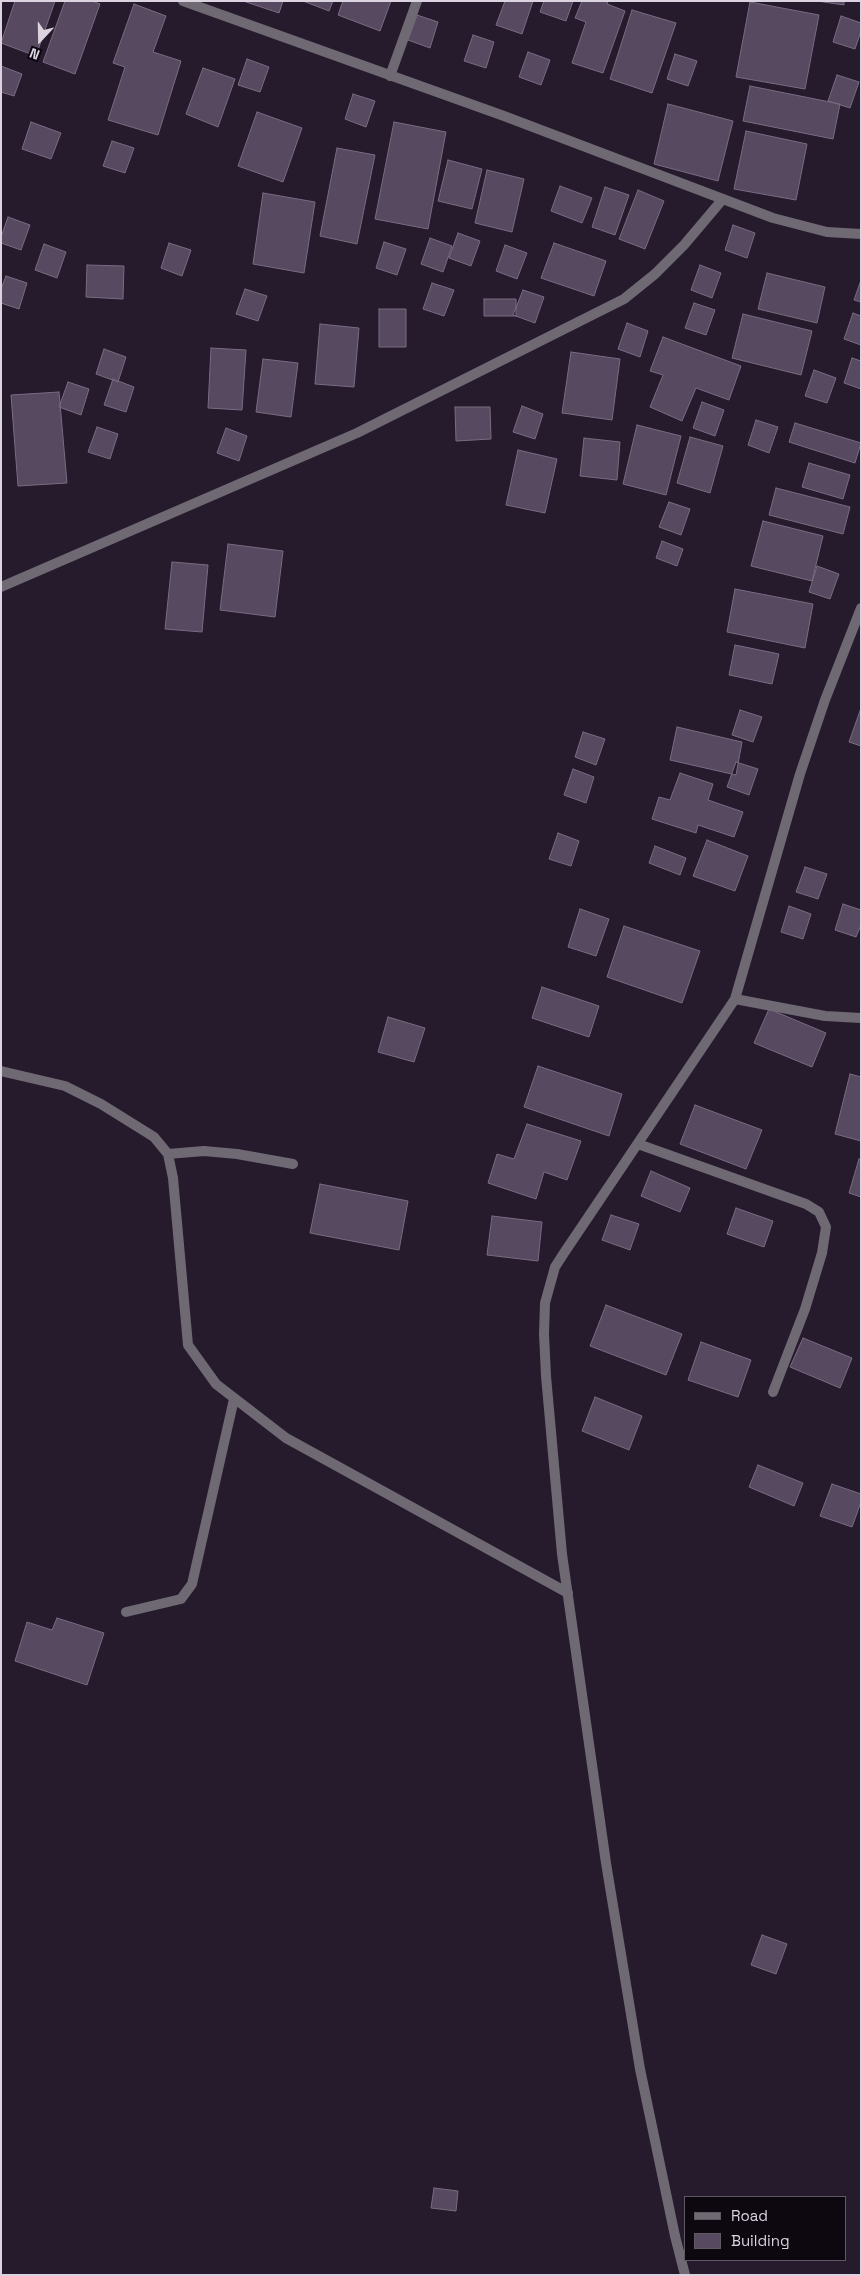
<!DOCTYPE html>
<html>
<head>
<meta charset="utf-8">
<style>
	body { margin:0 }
	#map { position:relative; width:862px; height:2276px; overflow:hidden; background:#261a2d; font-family:"Space Grotesk",sans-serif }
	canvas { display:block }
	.frame { position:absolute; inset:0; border:2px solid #dbd3e0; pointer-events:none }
	.legend { position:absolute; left:684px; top:2196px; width:162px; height:65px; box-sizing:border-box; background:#0d0710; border:1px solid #5f5963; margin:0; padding:6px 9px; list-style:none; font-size:15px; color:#dbd3e0 }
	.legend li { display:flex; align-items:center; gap:10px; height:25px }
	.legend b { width:25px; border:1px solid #5f5963 }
	.north { position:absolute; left:15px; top:15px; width:50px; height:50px; -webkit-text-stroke:4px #0d0710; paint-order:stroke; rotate:201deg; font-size:14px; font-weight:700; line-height:20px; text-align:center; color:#dbd3e0 }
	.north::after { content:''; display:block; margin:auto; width:18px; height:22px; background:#dbd3e0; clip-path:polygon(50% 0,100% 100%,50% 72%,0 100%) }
</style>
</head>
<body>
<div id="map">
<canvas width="862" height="2276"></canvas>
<div class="frame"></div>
<ul class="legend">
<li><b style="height:6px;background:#6f6973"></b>Road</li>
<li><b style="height:14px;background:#57495f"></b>Building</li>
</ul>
<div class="north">N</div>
</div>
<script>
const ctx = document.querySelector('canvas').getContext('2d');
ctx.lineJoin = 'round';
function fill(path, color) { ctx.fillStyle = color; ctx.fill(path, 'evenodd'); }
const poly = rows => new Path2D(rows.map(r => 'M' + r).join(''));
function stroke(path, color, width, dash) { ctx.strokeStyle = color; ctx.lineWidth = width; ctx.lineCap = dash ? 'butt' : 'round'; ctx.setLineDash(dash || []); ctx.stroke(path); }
const building = poly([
	[15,1,55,1,36,56,1,43,15,1],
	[65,1,92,1,100,4,75,74,43,62,65,1],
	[243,1,283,1,279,13,243,1],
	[303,1,333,1,329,11,303,1],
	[343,1,391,1,380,31,338,15,343,1],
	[505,1,533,1,522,34,496,25,505,1],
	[544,1,573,1,566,21,540,12,544,1],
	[582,1,608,1,607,4,625,11,603,73,572,63,586,22,575,18,582,1],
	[817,1,844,1,844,5,817,1],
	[750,2,819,15,805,89,736,77,750,2],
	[134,4,166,16,153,52,181,61,158,135,108,120,125,67,113,63,134,4],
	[632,10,676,23,652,93,610,79,632,10],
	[417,15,438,22,430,48,408,40,417,15],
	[841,16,861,23,861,31,855,49,833,42,841,16],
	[473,35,494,42,486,68,464,61,473,35],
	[528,52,550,60,541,85,519,77,528,52],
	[675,54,697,61,688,86,667,79,675,54],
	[247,59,269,67,260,92,238,85,247,59],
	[1,66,22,74,14,96,1,92,1,66],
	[203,68,235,79,218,127,186,114,203,68],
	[837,75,859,82,850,108,828,101,837,75],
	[750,86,840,104,833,139,743,121,750,86],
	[353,94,375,101,366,127,345,119,353,94],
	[668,104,733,121,718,181,654,164,668,104],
	[257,112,302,128,283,182,238,166,257,112],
	[31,122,61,133,51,159,22,149,31,122],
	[394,122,446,132,428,229,375,219,394,122],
	[746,131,807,144,796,200,734,189,746,131],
	[112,141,134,148,125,173,103,166,112,141],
	[337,148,375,155,357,244,320,236,337,148],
	[448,160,482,169,472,209,438,201,448,160],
	[487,170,524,179,512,232,475,223,487,170],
	[560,186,592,198,582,223,551,211,560,186],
	[605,187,629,195,615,235,592,227,605,187],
	[638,190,664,201,645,249,619,239,638,190],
	[263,193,315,202,304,273,253,264,263,193],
	[8,217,30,225,21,250,1,243,1,237,8,217],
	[733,225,755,233,747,258,725,250,733,225],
	[458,233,480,241,471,266,449,258,458,233],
	[430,238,452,246,443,272,421,264,430,238],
	[384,242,406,249,397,275,376,268,384,242],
	[169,243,191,250,182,276,161,268,169,243],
	[554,243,606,261,594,296,541,278,554,243],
	[44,244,66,252,57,278,35,270,44,244],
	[505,245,527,253,517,279,496,271,505,245],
	[87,265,124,266,123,299,86,297,87,265],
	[700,265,721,273,712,298,691,290,700,265],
	[767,273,825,287,817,323,758,309,767,273],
	[6,276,27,283,19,309,1,303,1,289,6,276],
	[861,280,861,302,854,300,861,280],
	[432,283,454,290,444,316,423,309,432,283],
	[245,289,267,296,258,321,236,314,245,289],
	[523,290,544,297,535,323,513,315,523,290],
	[484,299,516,299,516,316,484,316,484,299],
	[694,303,715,310,706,335,685,328,694,303],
	[379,309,406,309,406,347,379,347,379,309],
	[853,313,861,316,861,345,844,339,853,313],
	[743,314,812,331,801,375,732,358,743,314],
	[627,323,648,331,640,357,618,349,627,323],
	[320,324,359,328,354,387,315,384,320,324],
	[663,337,741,366,729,400,696,388,682,421,650,407,663,375,650,371,663,337],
	[211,348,246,350,242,410,208,408,211,348],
	[104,349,126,357,118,382,96,374,104,349],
	[571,352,620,359,612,420,562,413,571,352],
	[852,358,861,361,861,389,844,383,852,358],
	[263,359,298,363,291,417,256,412,263,359],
	[814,370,836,378,827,403,805,396,814,370],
	[113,379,134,387,126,412,104,405,113,379],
	[68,382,89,389,81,415,59,407,68,382],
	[59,392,67,483,18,486,11,395,59,392],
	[702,402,724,410,715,436,693,428,702,402],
	[522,406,543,414,535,439,513,432,522,406],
	[455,407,490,407,491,439,456,441,455,407],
	[756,420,778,427,769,453,748,445,756,420],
	[795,423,861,443,855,463,789,442,795,423],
	[637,425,681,436,666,495,623,484,637,425],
	[97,427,118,434,110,459,88,452,97,427],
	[226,428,247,436,239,461,217,453,226,428],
	[690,437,723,446,710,493,677,483,690,437],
	[584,438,620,442,617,480,580,476,584,438],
	[518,450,557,459,545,513,506,505,518,450],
	[809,463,850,475,843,499,802,487,809,463],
	[776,488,850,507,843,534,769,515,776,488],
	[669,502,690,509,681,535,659,527,669,502],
	[763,521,823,536,812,581,751,566,763,521],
	[662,541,683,549,677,566,656,558,662,541],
	[228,544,283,551,275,617,220,610,228,544],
	[172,562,208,565,202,632,165,629,172,562],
	[817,566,839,574,830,599,809,592,817,566],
	[735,589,813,604,805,648,727,632,735,589],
	[735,645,779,654,772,684,729,675,735,645],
	[861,708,861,746,849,742,861,708],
	[740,710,762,717,753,742,732,735,740,710],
	[677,727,742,742,736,775,670,760,677,727],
	[583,732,605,739,596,765,575,757,583,732],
	[736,762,758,769,749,795,727,787,736,762],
	[573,769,594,777,586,803,564,795,573,769],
	[680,773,713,784,708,800,743,812,734,837,698,825,696,833,652,819,659,797,670,800,680,773],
	[558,833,579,841,571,866,549,859,558,833],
	[707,840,748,856,735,891,693,876,707,840],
	[655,846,686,858,680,875,649,863,655,846],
	[805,867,827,874,818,899,796,892,805,867],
	[843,904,861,910,861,925,856,937,835,930,843,904],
	[789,906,811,914,803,939,781,932,789,906],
	[580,909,609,919,596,956,568,947,580,909],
	[624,926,700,951,682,1003,607,977,624,926],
	[542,987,599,1006,589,1037,532,1018,542,987],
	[769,1009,826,1033,812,1067,754,1043,769,1009],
	[388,1017,425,1028,414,1062,378,1052,388,1017],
	[538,1066,622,1094,609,1136,524,1107,538,1066],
	[850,1074,861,1077,861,1141,835,1134,850,1074],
	[695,1105,762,1130,746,1169,680,1144,695,1105],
	[527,1124,581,1141,567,1180,544,1172,536,1199,488,1183,497,1154,514,1159,527,1124],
	[859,1159,861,1160,861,1197,849,1193,859,1159],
	[651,1171,690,1188,680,1212,641,1196,651,1171],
	[320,1184,408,1201,399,1250,310,1233,320,1184],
	[736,1208,773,1221,764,1247,727,1234,736,1208],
	[611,1215,639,1224,630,1250,602,1240,611,1215],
	[492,1216,542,1222,538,1261,487,1255,492,1216],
	[606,1305,682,1334,666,1375,590,1346,606,1305],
	[803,1338,852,1358,840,1388,790,1367,803,1338],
	[701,1342,751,1360,738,1397,688,1380,701,1342],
	[595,1397,642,1416,629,1450,582,1431,595,1397],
	[758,1465,803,1483,794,1506,749,1487,758,1465],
	[832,1484,861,1494,861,1502,852,1527,820,1516,832,1484],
	[57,1618,104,1633,87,1685,15,1661,27,1622,52,1630,57,1618],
	[762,1935,787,1944,776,1974,751,1965,762,1935],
	[434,2188,458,2191,456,2211,431,2208,434,2188]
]);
fill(building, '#57495f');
stroke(building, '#7a6b83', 1);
stroke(poly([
	[183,1,504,116,773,218,827,232,861,234],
	[390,76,417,1],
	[1,587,357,433,624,299,655,274,684,245,722,200],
	[735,999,825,1016,861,1018],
	[1,1071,65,1086,101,1104,154,1137,168,1154,173,1178,188,1345,216,1384,286,1438,568,1593],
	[638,1144,806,1204,819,1212,826,1227,822,1253,805,1309,773,1392],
	[168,1154,204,1151,237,1154,293,1164],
	[126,1612,181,1599,192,1584,234,1399],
	[685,2275,675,2236,640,2069,606,1863,562,1554,546,1376,544,1334,545,1303,555,1267,564,1253,735,999,800,774,825,700,861,608]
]), '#6f6973', 10);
</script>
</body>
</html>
